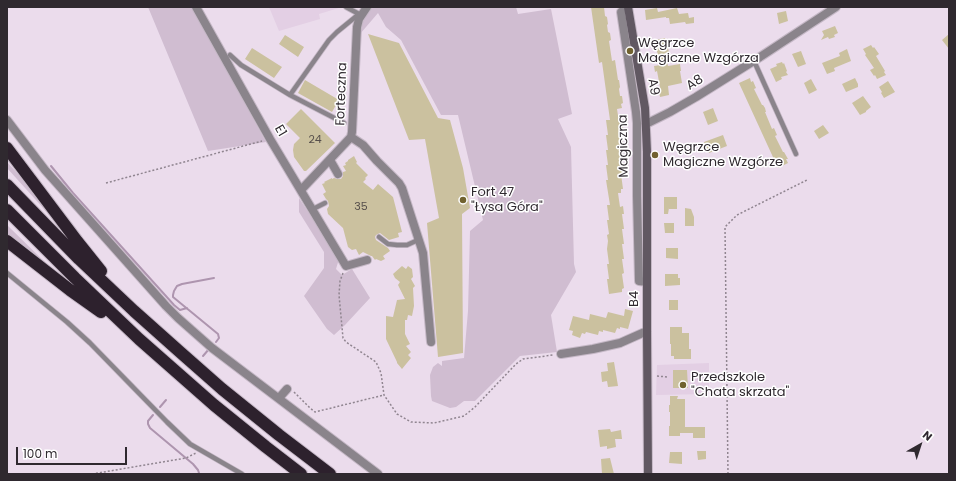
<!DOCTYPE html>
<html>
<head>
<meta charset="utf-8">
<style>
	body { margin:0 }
	#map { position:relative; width:956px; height:481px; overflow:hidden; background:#ebdcec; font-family:Poppins,sans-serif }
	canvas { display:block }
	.frame { position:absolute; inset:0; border:8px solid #2f292f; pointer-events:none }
	.north { position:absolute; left:900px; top:425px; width:40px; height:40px; -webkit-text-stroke:3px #fff; paint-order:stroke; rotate:39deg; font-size:11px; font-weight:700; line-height:16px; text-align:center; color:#2f292f }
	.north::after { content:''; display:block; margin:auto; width:14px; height:18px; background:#2f292f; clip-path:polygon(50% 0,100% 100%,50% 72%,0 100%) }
	.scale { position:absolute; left:16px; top:447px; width:111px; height:18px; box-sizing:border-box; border:2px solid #2f292f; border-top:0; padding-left:5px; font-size:12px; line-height:14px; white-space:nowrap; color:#2f292f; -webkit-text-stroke:3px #fff; paint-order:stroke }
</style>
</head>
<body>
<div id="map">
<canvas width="956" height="481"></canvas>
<div class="frame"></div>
<div class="north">N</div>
<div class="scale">100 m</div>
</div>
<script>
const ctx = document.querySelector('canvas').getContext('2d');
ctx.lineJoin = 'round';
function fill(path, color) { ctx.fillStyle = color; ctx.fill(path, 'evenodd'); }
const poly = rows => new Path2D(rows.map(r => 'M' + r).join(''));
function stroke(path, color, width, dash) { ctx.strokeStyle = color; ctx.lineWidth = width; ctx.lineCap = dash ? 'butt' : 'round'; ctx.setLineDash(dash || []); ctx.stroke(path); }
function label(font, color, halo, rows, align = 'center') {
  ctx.font = font + ' Poppins,sans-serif'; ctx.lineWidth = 3; ctx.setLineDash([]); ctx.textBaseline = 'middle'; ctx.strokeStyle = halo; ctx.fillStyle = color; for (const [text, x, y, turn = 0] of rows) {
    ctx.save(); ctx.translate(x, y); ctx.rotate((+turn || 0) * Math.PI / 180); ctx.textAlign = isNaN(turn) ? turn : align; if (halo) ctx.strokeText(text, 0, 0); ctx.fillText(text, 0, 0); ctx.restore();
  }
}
fill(poly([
	[269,7,342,7,319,14,320,19,279,31],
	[709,363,709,394,656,395,657,365]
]), '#e3cfe4');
fill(poly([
	[148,7,192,7,266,142,208,151],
	[371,7,516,7,518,14,551,9,572,114,558,119,571,147,574,264,576,272,551,315,557,352,520,356,475,401,464,401,456,407,450,408,432,401,431,396,430,375,433,367,438,363,442,366,442,361,464,358,468,311,470,231,483,220,458,115,441,115,401,40,386,27,378,13,360,34,361,26,366,15],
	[7,162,30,187,54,220,7,168],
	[299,198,339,259,336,269,342,275,352,269,370,298,345,325,334,335,327,329,304,296,324,268,324,252,299,212],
	[7,225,57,274,7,235]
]), '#d0bdd1');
stroke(poly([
	[51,166,73,193,174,305,180,310,187,308],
	[214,278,182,284,177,286,174,291,173,295,173,297,218,334,219,338,216,342],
	[203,356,209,349],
	[160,407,166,400],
	[153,415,148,421,148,424,150,428,193,464,198,470,199,473,198,474]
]), '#ae95af', 2);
fill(poly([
	[591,7,604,7,605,16,607,17,608,24,607,25,608,32,610,33,611,40,609,41,612,61,615,60,618,80,619,80,620,87,619,89,620,96,622,96,623,103,621,104,622,108,617,109,619,122,622,122,623,129,621,130,623,144,621,145,623,159,621,159,623,174,621,174,623,189,621,189,621,193,618,193,620,207,623,206,624,214,622,214,624,229,622,229,624,244,622,244,624,259,622,259,624,273,622,274,624,288,622,289,622,292,609,294,607,279,609,279,607,264,609,264,607,249,608,241,607,235,609,234,607,220,609,220,607,205,610,205,606,180,608,180,606,165,608,165,606,150,608,150,606,135,608,135,606,120,610,120,602,62,599,63],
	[657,8,658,12,677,8,679,14,688,13,689,18,694,17,694,23,686,24,685,22,670,24,669,18,666,18,666,17,646,20,645,10],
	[786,11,788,21,779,24,777,13],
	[835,26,838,33,834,35,835,37,829,39,828,37,821,40,824,35,822,31],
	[368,34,399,43,438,118,450,120,463,168,470,208,462,214,463,353,438,357,427,223,439,218,425,139,409,140],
	[949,34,949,49,942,40],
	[285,35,304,47,298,57,279,44],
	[665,38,669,52,665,53,668,66,680,64,681,71,680,71,682,83,668,86,669,95,660,97,658,87,660,87,657,71,655,72,654,66,660,65,659,59,654,40],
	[871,45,873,48,874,47,879,54,876,56,885,71,884,72,886,75,877,79,875,75,874,76,870,70,874,68,865,55,866,54,863,49],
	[252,48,282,67,274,78,245,59],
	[847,49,851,61,834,68,835,71,827,74,822,63,840,56,839,53],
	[801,51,806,64,798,67,792,54],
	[782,62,783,64,784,63,787,71,786,72,788,75,781,77,782,79,776,82,770,69,777,66,776,64],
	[750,78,751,82,753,81,756,88,754,89,762,105,763,105,765,108,766,112,765,112,772,129,774,128,777,135,775,136,783,152,784,152,788,159,786,159,788,163,778,168,739,83],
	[855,78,858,84,858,87,846,92,842,84],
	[811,79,817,90,809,94,804,83],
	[305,80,339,100,332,112,298,93],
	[888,81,895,92,884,98,881,93,882,92,879,87],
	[863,96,871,107,866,111,866,112,860,115,852,103],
	[713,108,718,121,708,125,703,112],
	[301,109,335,143,306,171,304,171,294,157,293,150,294,144,300,138,286,124],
	[823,125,829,133,819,139,814,131],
	[723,135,727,146,709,153,704,142],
	[354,156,357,162,356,163,368,175,365,178,366,179,363,182,373,190,378,184,393,197,402,232,398,233,399,237,389,240,380,233,376,235,375,237,376,240,388,248,390,251,383,256,385,259,381,261,376,259,375,260,372,256,371,256,363,252,359,255,356,249,352,250,348,247,343,228,328,214,327,209,329,206,328,201,326,199,323,194,326,192,322,184,325,183,324,182,332,178,332,179,334,178,338,179,341,179,343,176,343,172,346,171,343,166,346,165,345,163,348,161,348,160],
	[664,197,677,197,677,209,669,209,669,208,668,214,664,214],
	[685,208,691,209,694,217,694,226,685,226],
	[664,223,674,223,674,233,665,233],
	[666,248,678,248,678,259,666,258],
	[402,266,406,269,408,266,412,269,413,277,411,279,415,286,413,288,414,306,412,316,408,315,407,320,405,320,405,334,410,344,406,346,411,352,408,355,411,358,402,369,397,363,397,362,386,339,386,316,393,317,397,300,405,299,398,285,400,282,395,278,393,274],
	[665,274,678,274,678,278,680,278,680,285,665,286],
	[669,300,678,300,678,310,669,310],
	[625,309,633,311,628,329,620,327,620,329,617,328,615,333,603,330,603,332,599,331,598,335,586,332,585,334,582,333,580,338,572,335,573,331,569,330,573,316,589,320,590,314,606,318,608,312,624,316],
	[670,327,682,327,682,333,689,333,689,349,691,349,691,359,674,359,674,356,671,356,671,344,670,344],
	[614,362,618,386,608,387,607,381,602,382,601,372,608,371,607,363],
	[673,370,687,370,688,388,673,388],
	[670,396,678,396,677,399,685,399,685,427,705,427,705,438,693,438,693,433,680,433,680,436,669,436,669,426,670,426,670,412,669,412,669,405,670,405],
	[610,429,611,432,621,430,622,439,615,439,616,447,607,449,607,446,600,447,598,430],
	[697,451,706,451,706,459,698,460],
	[670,452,682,452,682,464,669,463],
	[610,458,614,474,602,474,601,459]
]), '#cbc19f');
const lane = poly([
	[346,7,359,14],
	[230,55,241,65,290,95,344,123],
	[754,61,796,154],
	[290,95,329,40,337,32,359,14],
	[313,209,325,203],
	[379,237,388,244,397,245,407,245,418,240],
	[7,273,67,322,90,343,167,422,190,444,242,474]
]);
const street = poly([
	[196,7,270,139,346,266,367,260],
	[628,8,621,12,636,112,637,123,637,196,639,281,647,282],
	[7,120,45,170,166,306,178,318,212,348,378,474],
	[646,124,670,112,696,97,760,57,836,7],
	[351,137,363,145,377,161,399,183,402,188,423,253,431,342],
	[330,160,338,174],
	[301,190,351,137,352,132,357,27,359,19,367,7],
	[561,354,593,349,620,343,647,331],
	[279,398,287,389]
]);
const secondary = poly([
	[628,7,645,108,647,152,647,331,648,474]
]);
const highway = poly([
	[7,148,77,241,101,271],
	[7,185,79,259,134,311,180,352,222,389,279,435,330,474],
	[7,210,75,278,139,339,214,405,266,447,301,474],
	[7,241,70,290,101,312]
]);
stroke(lane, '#c5b8c6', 6);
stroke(street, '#c5b8c6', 10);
stroke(secondary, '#c5b8c6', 10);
stroke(highway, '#c5b8c6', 14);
stroke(poly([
	[106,183,262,141],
	[343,273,340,281,339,295,343,338,346,342,376,362,381,373,384,395,397,414,411,422,434,423,464,416,475,407,516,364,523,359,553,355],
	[657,376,667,377],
	[294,392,310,408,315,412,384,395],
	[92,474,186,458,196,453],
	[728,474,725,227,737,215,807,180]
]), '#908590', 1.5, [2, 2]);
stroke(lane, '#8a848b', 4.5);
stroke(street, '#8a848b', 8);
stroke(secondary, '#615862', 8);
stroke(highway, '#2d212d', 12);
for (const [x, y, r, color] of [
	[630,51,4,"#71622f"],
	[655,155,4,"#71622f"],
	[463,200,4,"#71622f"],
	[683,385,4,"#71622f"]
]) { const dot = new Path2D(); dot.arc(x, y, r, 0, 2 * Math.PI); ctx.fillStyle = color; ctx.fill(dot); stroke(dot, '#fff', 1.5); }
label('11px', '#564f4b', null, [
	["24",315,140],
	["35",361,207]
]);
label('13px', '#2f292f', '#fff', [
	["Węgrzce",638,44],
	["Magiczne Wzgórza",638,59],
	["Węgrzce",663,148],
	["Magiczne Wzgórze",663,163],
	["Fort 47",471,193],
	["\"Łysa Góra\"",471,208],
	["Przedszkole",691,378],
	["\"Chata skrzata\"",691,393]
], 'left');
label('13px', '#2f292f', '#fff', [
	["A8",695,83,-32],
	["A9",653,87,81],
	["Forteczna",342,94,-88],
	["E1",280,131,60],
	["Magiczna",624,146,-91],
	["B4",635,299,-90]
]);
</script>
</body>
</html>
